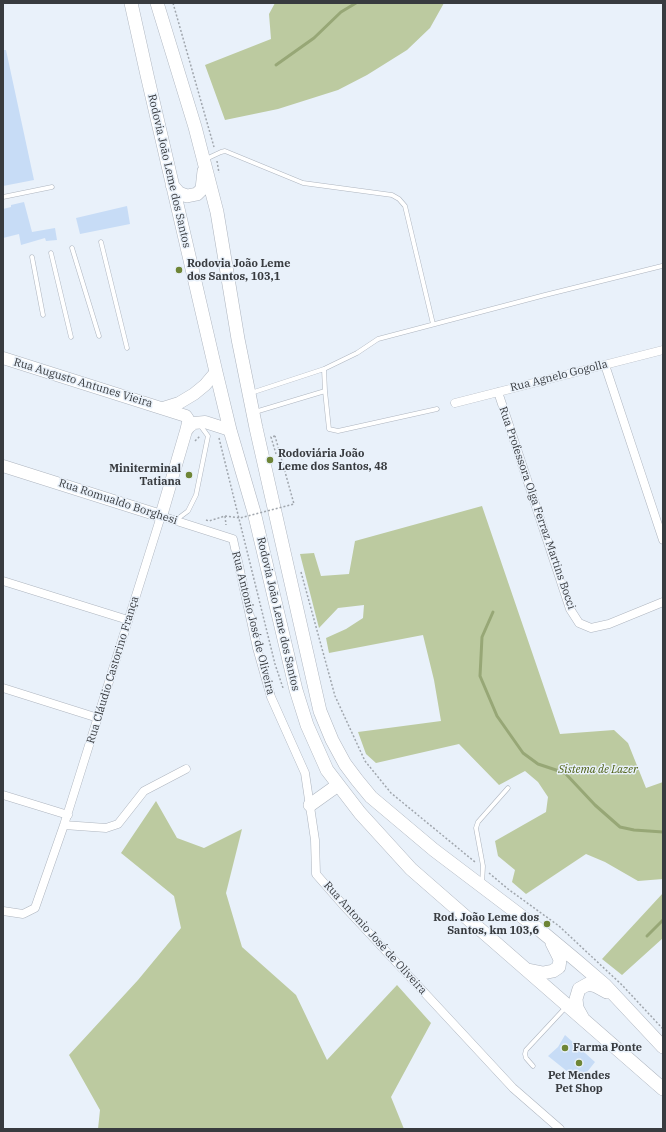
<!DOCTYPE html>
<html>
<head>
<meta charset="utf-8">
<style>
	body { margin:0 }
	#map { position:relative; width:666px; height:1132px; overflow:hidden; background:#e9f1fa; font-family:"IBM Plex Serif",serif }
	canvas { display:block }
	.frame { position:absolute; inset:0; border:4px solid #383b3f; pointer-events:none }
</style>
</head>
<body>
<div id="map">
<canvas width="666" height="1132"></canvas>
<div class="frame"></div>
</div>
<script>
const ctx = document.querySelector('canvas').getContext('2d');
ctx.lineJoin = 'round';
function fill(path, color) { ctx.fillStyle = color; ctx.fill(path, 'evenodd'); }
const poly = rows => new Path2D(rows.map(r => 'M' + r).join(''));
function stroke(path, color, width, dash) { ctx.strokeStyle = color; ctx.lineWidth = width; ctx.lineCap = dash ? 'butt' : 'round'; ctx.setLineDash(dash || []); ctx.stroke(path); }
function label(font, color, halo, rows, align = 'center') {
  ctx.font = font + ' "IBM Plex Serif",serif'; ctx.lineWidth = 3; ctx.setLineDash([]); ctx.textBaseline = 'middle'; ctx.strokeStyle = halo; ctx.fillStyle = color; for (const [text, x, y, turn = 0] of rows) {
    ctx.save(); ctx.translate(x, y); ctx.rotate((+turn || 0) * Math.PI / 180); ctx.textAlign = isNaN(turn) ? turn : align; if (halo) ctx.strokeText(text, 0, 0); ctx.fillText(text, 0, 0); ctx.restore();
  }
}
fill(poly([
	[275,3,444,3,430,28,407,50,367,75,338,90,278,109,225,120,205,65,271,39,269,14],
	[482,506,560,734,614,730,628,743,646,788,663,782,663,879,638,881,605,862,586,854,526,894,512,882,515,870,498,856,495,841,546,812,548,797,538,782,525,771,499,785,459,744,376,763,366,754,358,732,441,721,434,680,423,635,329,653,326,638,346,629,363,618,364,605,338,608,319,628,300,554,314,553,321,576,349,574,355,541],
	[156,801,177,838,204,848,242,829,226,893,242,947,296,995,327,1060,397,985,431,1023,391,1097,404,1129,98,1129,100,1110,69,1055,138,980,181,928,174,896,121,853],
	[663,893,663,938,622,975,602,959]
]), '#bccaa0');
stroke(poly([
	[276,65,314,38,341,12,356,3],
	[493,612,482,637,480,676,497,716,523,753,538,764,565,773,595,805,620,827,634,830,663,832],
	[647,936,663,920]
]), '#97a776', 3);
fill(poly([
	[3,50,6,50,34,180,3,186],
	[24,202,32,232,55,228,57,240,46,241,45,238,21,245,19,234,3,238,3,209,11,207,11,205],
	[127,206,130,224,80,234,76,218],
	[565,1035,595,1062,587,1072,578,1080,548,1056,558,1047]
]), '#c7dcf6');
const lane = poly([
	[206,159,221,152,225,151,303,183,392,195,399,199,405,206,433,324],
	[3,197,52,187],
	[101,242,127,348],
	[72,248,99,336],
	[51,253,71,337],
	[32,257,43,315],
	[324,369,325,391],
	[251,393,324,369,357,353,378,339,545,295,662,266],
	[255,412,325,391,329,429,338,431,437,409],
	[176,520,188,511,196,495,208,436,200,425],
	[482,884,483,866,476,828,478,822,508,788],
	[533,1066,526,1058,525,1054,526,1050,566,1007]
]);
const street = poly([
	[605,365,663,540],
	[498,392,570,609,579,623,591,628,609,624,663,602],
	[455,403,663,350],
	[3,581,128,620],
	[3,688,98,718],
	[3,795,68,815],
	[64,825,106,828,118,824,144,791,186,769],
	[3,911,23,914,35,908,64,825,161,516,233,539,257,648,271,697,305,773,315,840,316,874,344,906,513,1088,560,1129]
]);
const secondary = poly([
	[3,358,186,416,188,419,188,423,186,431],
	[163,408,179,403,194,394,205,385,216,372],
	[3,466,161,516,186,431,189,427,194,423,205,422,230,430]
]);
const primary = poly([
	[131,3,147,75,216,372,230,430,254,512,296,690,307,725,327,770,360,813,411,869,663,1089],
	[157,3,195,127,217,212,238,339,256,428,320,711,332,740,345,764,357,780,371,797,434,850,541,931,577,961,605,985,663,1047],
	[172,185,179,193,187,196,197,194,202,189,204,171],
	[310,805,338,785],
	[528,970,543,973,553,971,559,967,560,959,552,943],
	[582,1017,577,1008,576,999,579,989,588,984,596,986,607,992]
]);
stroke(lane, '#aeb5bf', 5);
stroke(street, '#aeb5bf', 9);
stroke(secondary, '#aeb5bf', 13);
stroke(primary, '#aeb5bf', 14);
stroke(poly([
	[173,3,214,147],
	[217,161,219,173],
	[275,436,271,437,276,454],
	[219,438,275,664,283,688],
	[195,441,200,436],
	[206,520,209,521,225,516,226,525],
	[301,572,335,696,365,761,391,793,475,862],
	[489,873,508,889,559,926,622,985,663,1029]
]), '#a0a6ad', 1.5, [2, 2]);
stroke(lane, '#fff', 4);
stroke(street, '#fff', 8);
stroke(secondary, '#fff', 12);
stroke(primary, '#fff', 13);
stroke(poly([
	[225,516,240,518,294,504,275,436]
]), '#a0a6ad', 1.5, [2, 2]);
for (const [x, y, r, color] of [
	[179,270,4,"#6e8536"],
	[270,460,4,"#6e8536"],
	[189,475,4,"#6e8536"],
	[547,924,4,"#6e8536"],
	[565,1048,4,"#6e8536"],
	[579,1063,4,"#6e8536"]
]) { const dot = new Path2D(); dot.arc(x, y, r, 0, 2 * Math.PI); ctx.fillStyle = color; ctx.fill(dot); stroke(dot, '#e9f1fa', 1.5); }
label('11px', '#383b3f', '#e9f1fa', [
	["Rodovia João Leme dos Santos",169,171,77],
	["Rua Agnelo Gogolla",559,376,-14],
	["Rua Augusto Antunes Vieira",83,383,17],
	["Rua Romualdo Borghesi",118,502,18],
	["Rua Professora Olga Ferraz Martins Bocci",537,508,71],
	["Rodovia João Leme dos Santos",278,614,77],
	["Rua Antonio José de Oliveira",253,623,76],
	["Rua Cláudio Castorino França",113,670,-73],
	["Rua Antonio José de Oliveira",375,938,48]
]);
label('bold 11px', '#383b3f', '#e9f1fa', [
	["Rodovia João Leme",187,264],
	["dos Santos, 103,1",187,277],
	["Rodoviária João",278,454],
	["Leme dos Santos, 48",278,467],
	["Miniterminal",181,469,"right"],
	["Tatiana",181,482,"right"],
	["Rod. João Leme dos",539,918,"right"],
	["Santos, km 103,6",539,931,"right"],
	["Farma Ponte",573,1048],
	["Pet Mendes",579,1076,"center"],
	["Pet Shop",579,1089,"center"]
], 'left');
label('italic 11px', '#4b5e11', '#e9f1fa', [
	["Sistema de Lazer",598,770]
]);
</script>
</body>
</html>
